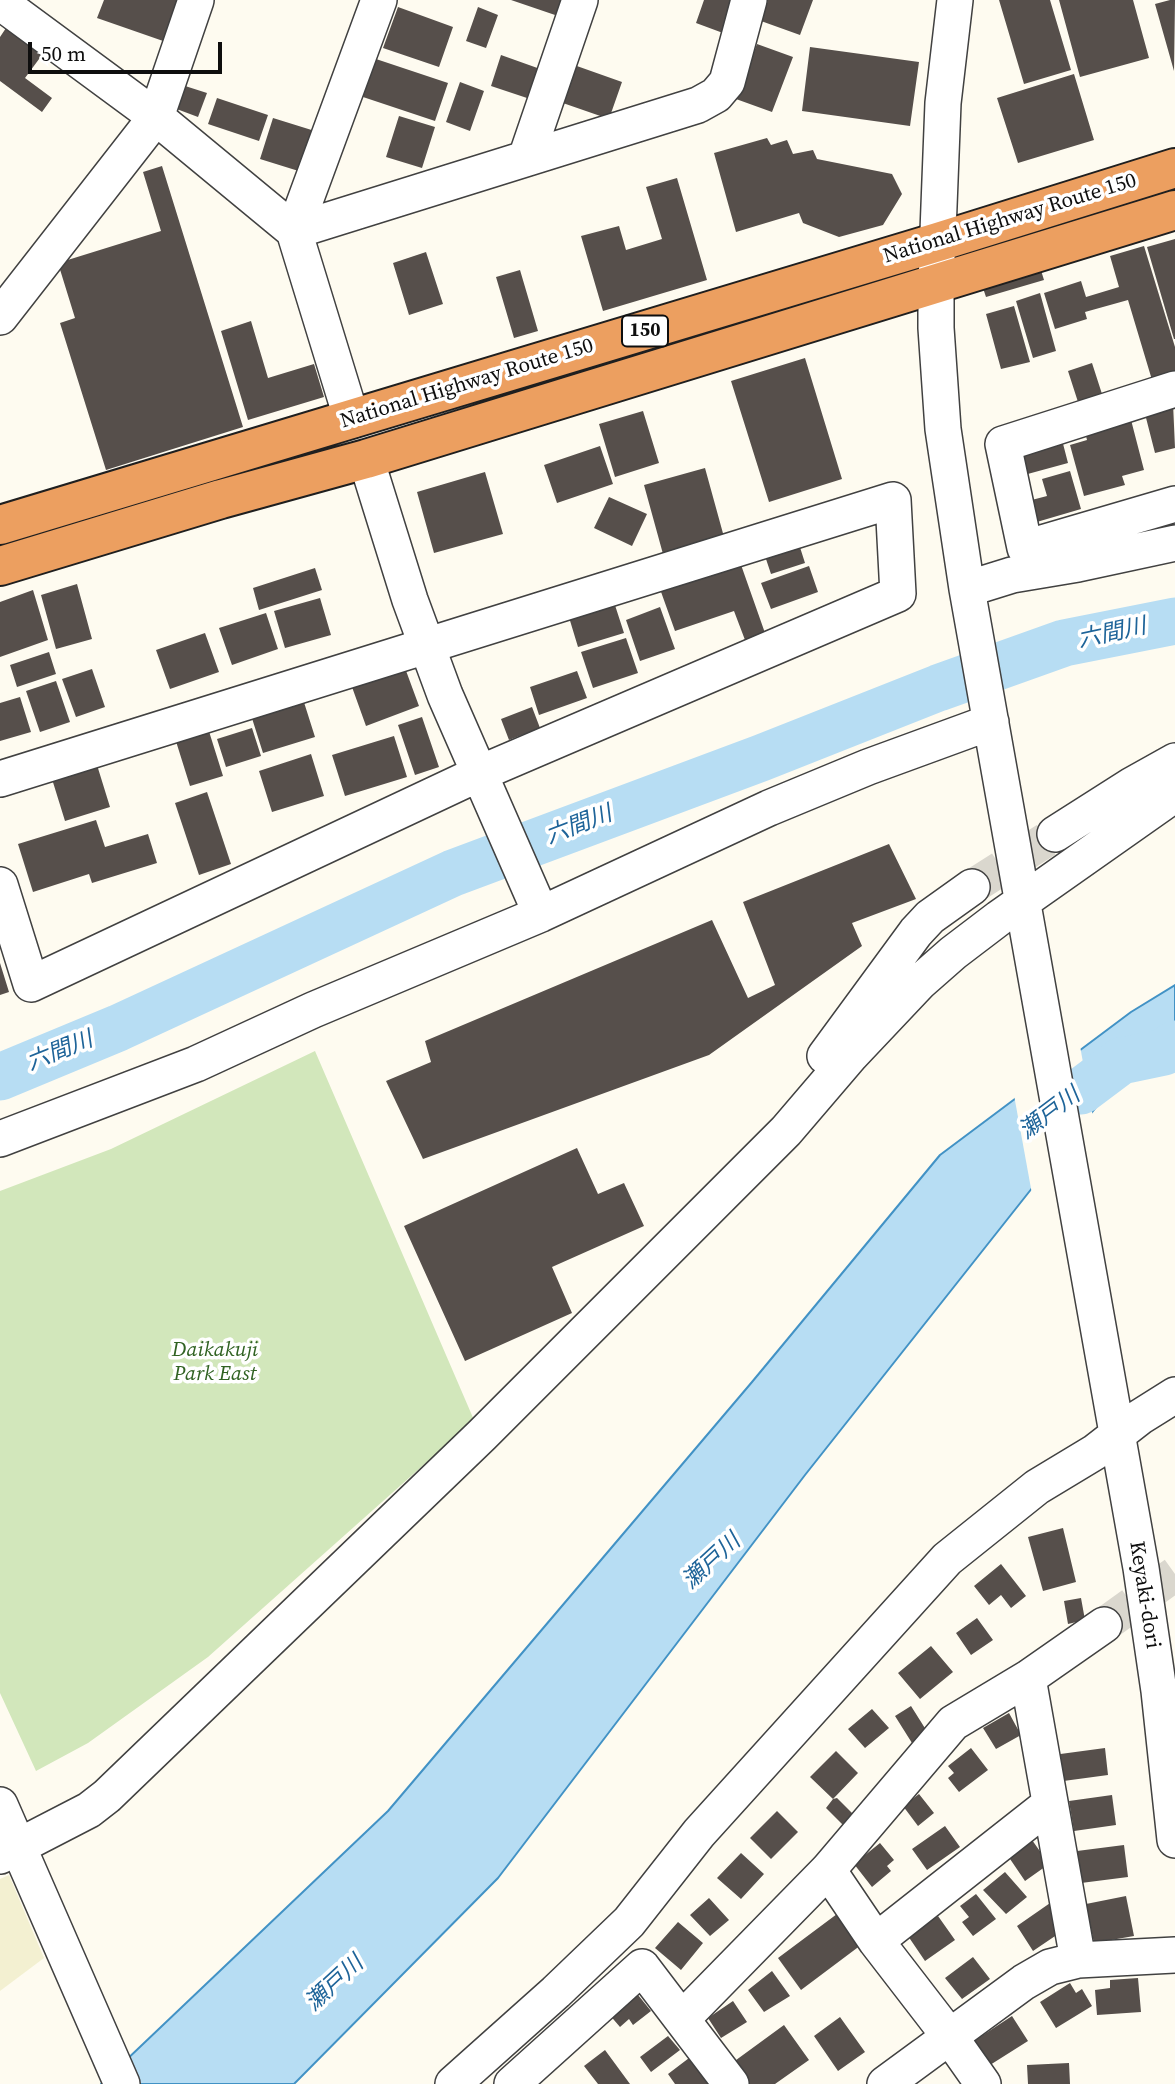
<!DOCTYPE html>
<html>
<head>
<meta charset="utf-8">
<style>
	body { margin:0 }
	#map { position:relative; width:1175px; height:2084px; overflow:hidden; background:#fefbf0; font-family:"Source Serif 4",serif }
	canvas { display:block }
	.scale { position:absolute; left:28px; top:42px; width:194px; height:32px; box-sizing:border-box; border:4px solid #0e0e0e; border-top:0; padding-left:9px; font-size:21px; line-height:24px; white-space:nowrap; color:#0e0e0e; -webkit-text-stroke:5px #fff; paint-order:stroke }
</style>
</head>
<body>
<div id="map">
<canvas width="1175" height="2084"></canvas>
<div class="scale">50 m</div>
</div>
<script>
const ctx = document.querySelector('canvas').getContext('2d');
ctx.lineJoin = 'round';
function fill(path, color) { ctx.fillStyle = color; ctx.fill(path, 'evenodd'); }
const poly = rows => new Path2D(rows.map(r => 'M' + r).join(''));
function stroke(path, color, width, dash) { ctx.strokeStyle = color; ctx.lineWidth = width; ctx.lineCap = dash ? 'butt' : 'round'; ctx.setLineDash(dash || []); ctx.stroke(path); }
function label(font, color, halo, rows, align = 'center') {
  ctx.font = font + ' "Source Serif 4","Noto Sans JP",serif'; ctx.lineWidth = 7; ctx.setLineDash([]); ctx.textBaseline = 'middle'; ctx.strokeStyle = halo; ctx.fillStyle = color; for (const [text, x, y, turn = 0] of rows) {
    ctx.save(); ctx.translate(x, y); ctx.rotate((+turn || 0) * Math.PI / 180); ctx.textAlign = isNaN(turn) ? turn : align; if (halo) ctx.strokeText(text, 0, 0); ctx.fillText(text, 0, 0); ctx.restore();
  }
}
fill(poly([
	[9,1875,44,1958,0,1991,0,1879]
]), '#f3f0d1');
fill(poly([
	[315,1051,474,1420,208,1657,88,1743,36,1771,0,1693,0,1191,111,1149]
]), '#d2e7bb');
const water = poly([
	[1175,985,1175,1038,1135,1058,805,1475,498,1878,294,2084,101,2084,388,1811,752,1382,940,1155,1131,1012,1175,985]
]);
fill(water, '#b7ddf3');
stroke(water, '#4292c5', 2);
fill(poly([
	[1080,1046,1093,1117,1032,1194,1014,1095]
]), '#fefbf0');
stroke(poly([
	[0,1077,118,1028,453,873,761,758,938,688,1064,643,1175,621],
	[1081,1091,1121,1061,1164,1052,1175,1044]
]), '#b7ddf3', 47);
fill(poly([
	[104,0,176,0,180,2,166,42,97,18],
	[511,0,563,0,558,16],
	[704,0,735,0,723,33,696,23],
	[768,0,813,0,800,35,761,21],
	[999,0,1050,0,1071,70,1024,84],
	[1059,0,1133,0,1149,58,1080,77],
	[1170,0,1175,0,1174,71,1155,4],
	[398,7,453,27,439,67,383,48],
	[478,7,498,15,486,48,466,41],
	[6,28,42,55,25,78,52,98,42,112,0,81,0,37],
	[757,44,793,57,772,112,736,99],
	[810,47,919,62,910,126,802,111],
	[501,55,543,70,533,100,491,86],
	[376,59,448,83,435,121,363,97],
	[574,65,622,82,609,119,560,102],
	[1074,74,1094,140,1018,163,997,98],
	[460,82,484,91,470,131,446,122],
	[182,85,207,93,198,117,174,108],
	[217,98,268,115,259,141,208,124],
	[399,116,435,127,422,168,386,157],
	[273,118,318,132,305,173,260,159],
	[767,138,771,145,787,140,793,154,813,150,817,159,892,174,902,194,883,225,839,237,803,223,799,213,736,232,714,153],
	[162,166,243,427,106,470,60,323,75,318,58,263,161,231,143,172],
	[677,178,707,280,603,311,581,236,619,226,626,250,662,239,646,187],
	[1175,239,1175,339,1174,339,1147,247],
	[1144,246,1175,347,1175,373,1152,380,1128,300,1085,312,1087,319,1055,329,1044,293,1081,281,1086,297,1119,287,1110,256],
	[426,252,443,304,409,315,393,263],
	[1039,264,1044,280,986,297,981,282],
	[520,270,538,331,514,338,496,277],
	[1040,293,1056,351,1033,358,1016,301],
	[1014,306,1030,362,1001,369,986,314],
	[251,321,268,378,314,364,324,397,248,420,221,331],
	[805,358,842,479,769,502,731,381],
	[1092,363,1102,394,1078,402,1068,371],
	[1173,403,1175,448,1155,453,1144,410],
	[643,411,659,463,615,477,599,424],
	[1130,416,1144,470,1122,476,1125,485,1084,496,1070,445,1087,440,1084,428],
	[1061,436,1068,463,1024,475,1017,449],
	[600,446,613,484,557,503,544,465],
	[705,468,724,537,663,554,644,485],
	[1070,471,1081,509,1030,524,1024,502,1047,496,1042,479],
	[485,472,503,534,434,553,417,492],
	[609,497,647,514,632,546,594,528],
	[798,541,805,563,771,574,764,553],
	[740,562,765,633,745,640,734,611,675,631,660,589],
	[809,566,818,592,771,609,761,583],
	[315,568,322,590,259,610,253,588],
	[77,584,92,639,56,649,41,595],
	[33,590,48,640,0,657,0,602],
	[320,598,331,635,285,648,274,611],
	[613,599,624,633,578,647,568,614],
	[660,607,675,649,640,661,626,620],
	[266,613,278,649,232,665,219,628],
	[205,633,219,672,170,689,156,650],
	[626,638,638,673,593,688,581,652],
	[49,652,56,674,17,687,10,665],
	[405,668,419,706,366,726,352,687],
	[92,669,105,707,76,717,62,679],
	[577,671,587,698,539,715,530,687],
	[56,681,70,722,40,732,26,691],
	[302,696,315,737,263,753,250,712],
	[20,697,31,732,0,741,0,703],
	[532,707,540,728,509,740,501,719],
	[422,717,439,767,415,775,398,725],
	[207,725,223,776,190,786,174,735],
	[252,728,261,756,226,767,217,739],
	[394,736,407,777,345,796,332,755],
	[311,754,324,796,272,812,259,771],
	[97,765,110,807,65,821,52,779],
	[207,792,231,864,199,875,175,803],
	[96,820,105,847,148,834,157,863,92,883,89,874,33,892,18,844],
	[889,844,916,899,852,923,862,946,709,1055,423,1159,386,1081,431,1062,425,1041,712,920,748,998,775,985,743,902],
	[0,963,9,992,0,995],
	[577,1148,598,1194,624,1183,644,1226,552,1267,572,1313,465,1361,404,1226],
	[1063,1528,1076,1582,1043,1591,1028,1537],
	[1001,1564,1026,1596,1011,1608,1001,1595,989,1605,974,1586],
	[1081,1598,1085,1620,1068,1624,1064,1601],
	[977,1618,993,1640,971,1655,956,1633],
	[931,1646,953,1672,920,1699,898,1673],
	[911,1706,928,1733,912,1743,895,1716],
	[872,1709,889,1728,865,1748,848,1729],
	[1009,1713,1021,1735,996,1749,983,1728],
	[971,1748,988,1770,959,1792,948,1778,954,1773,948,1766],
	[1105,1748,1108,1775,1056,1782,1053,1755],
	[836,1751,858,1773,833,1799,810,1777],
	[919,1794,934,1813,918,1826,903,1806],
	[1112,1795,1116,1825,1074,1831,1069,1801],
	[837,1798,854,1815,843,1825,826,1808,833,1799],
	[777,1811,798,1832,771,1859,750,1838],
	[945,1826,960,1847,927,1870,912,1849],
	[1032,1840,1049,1864,1025,1881,1008,1856],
	[880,1843,894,1860,887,1866,891,1871,872,1887,854,1864],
	[1124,1845,1128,1877,1081,1883,1077,1851],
	[741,1853,764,1874,741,1899,717,1878],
	[1005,1872,1027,1897,1006,1914,983,1890],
	[976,1894,996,1919,973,1936,962,1922,969,1917,960,1906],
	[1126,1896,1134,1936,1094,1943,1086,1904],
	[709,1898,729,1920,710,1936,690,1915],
	[1053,1901,1061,1932,1033,1951,1017,1926],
	[837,1914,861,1945,801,1990,778,1958],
	[938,1916,955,1940,925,1961,908,1936],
	[678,1922,703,1943,681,1970,655,1948],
	[973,1957,990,1979,962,1999,945,1978],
	[772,1971,790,1996,764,2012,748,1990],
	[1138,1978,1141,2012,1097,2015,1095,1990,1110,1988,1110,1980],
	[1070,1983,1076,1993,1082,1989,1092,2006,1056,2028,1040,2002],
	[634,1990,651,2011,633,2025,629,2019,620,2027,608,2013],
	[733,2001,747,2022,721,2038,708,2018],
	[1012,2016,1028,2041,990,2065,974,2041],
	[840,2017,865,2052,838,2071,814,2036],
	[784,2025,809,2060,775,2084,747,2084,732,2063],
	[668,2036,680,2050,651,2072,640,2057],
	[605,2050,630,2084,598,2084,584,2066],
	[693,2055,714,2084,675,2084,668,2074],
	[1069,2063,1070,2084,1028,2084,1027,2065]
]), '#564f4b');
stroke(poly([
	[972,887,1055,834],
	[1104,1625,1175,1574]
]), '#dad7ce', 35, [35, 18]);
const minor = poly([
	[955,0,943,103,936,283,936,328,943,429,967,589,1141,1568,1159,1691,1175,1840],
	[0,2,156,117,294,231,352,420],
	[526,158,580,0],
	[294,231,698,105,716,95,727,82,749,0],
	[294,231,379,0],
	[0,317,156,117,196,0],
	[1175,389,1003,444,1025,548,1175,504],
	[366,459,410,600,445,695,541,914],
	[967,589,1012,575,1078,564,1175,543],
	[0,779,893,500,898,594,478,774,31,984,0,885],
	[1055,834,1132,785,1175,761],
	[825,1056,916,932,930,917,972,887],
	[0,1139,196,1064,313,1010,541,914,769,808,868,767,991,722],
	[1028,1678,1078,1960],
	[0,1805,122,2084],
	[0,1856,89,1810,107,1796,482,1435,786,1131,851,1055,920,982,953,953,999,918,1175,794],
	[828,1870,876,1941,950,2037,983,2084],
	[876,1941,1050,1804],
	[682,2019,828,1870,953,1723,1028,1678,1104,1625],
	[453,2084,556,1992,629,1922,699,1833,947,1559,1037,1487,1095,1452,1140,1417,1175,1395],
	[512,2084,642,1967,731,2084],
	[885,2084,1024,1982,1050,1967,1078,1960,1175,1955]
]);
const highway = poly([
	[0,525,938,242,1175,168],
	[0,566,221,499,366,459,1175,210]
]);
stroke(minor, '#414141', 38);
stroke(highway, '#1f1f1f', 42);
stroke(minor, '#fff', 35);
stroke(highway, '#ec9f60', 38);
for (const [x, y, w] of [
	[645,331,46]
]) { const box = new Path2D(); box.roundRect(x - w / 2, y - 15.5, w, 31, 5); ctx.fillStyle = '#fff'; ctx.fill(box); stroke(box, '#0e0e0e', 2); }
label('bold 19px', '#0e0e0e', null, [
	["150",645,331]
]);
label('21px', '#0e0e0e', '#fff', [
	["National Highway Route 150",1010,219,-17],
	["National Highway Route 150",467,384,-17],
	["Keyaki-dori",1144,1595,81]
]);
label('italic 21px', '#306222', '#fff', [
	["Daikakuji",215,1351],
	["Park East",215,1375]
]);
label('italic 23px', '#1e6499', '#fff', [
	["六間川",1112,634,-12],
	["六間川",579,826,-21],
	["六間川",60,1052,-22],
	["瀬戸川",1050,1114,-37],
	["瀬戸川",712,1562,-43],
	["瀬戸川",335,1984,-43]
]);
</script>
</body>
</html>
